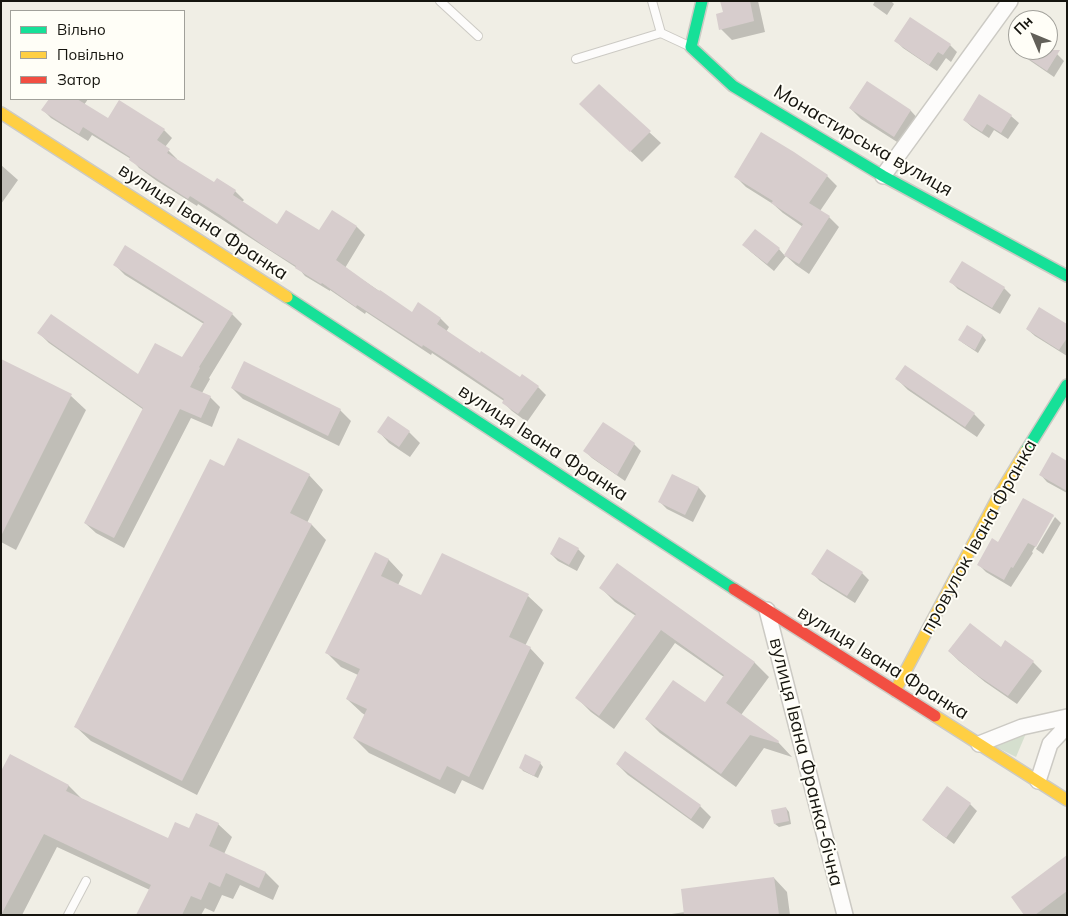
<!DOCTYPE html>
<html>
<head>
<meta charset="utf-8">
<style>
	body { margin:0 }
	#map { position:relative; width:1068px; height:916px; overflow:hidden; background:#f0eee5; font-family:Mulish,sans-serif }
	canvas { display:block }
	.frame { position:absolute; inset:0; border:2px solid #15140e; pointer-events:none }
	.legend { position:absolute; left:10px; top:10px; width:175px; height:90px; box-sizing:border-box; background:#fffef7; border:1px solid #a1a09a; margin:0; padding:6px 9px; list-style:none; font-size:15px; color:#15140e }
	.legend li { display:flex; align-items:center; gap:10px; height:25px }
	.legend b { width:25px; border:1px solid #a1a09a }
	.north { position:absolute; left:1008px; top:10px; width:50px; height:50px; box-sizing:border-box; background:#fffef7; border:1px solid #a1a09a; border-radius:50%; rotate:315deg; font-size:14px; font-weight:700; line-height:20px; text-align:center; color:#15140e }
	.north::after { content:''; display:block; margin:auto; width:18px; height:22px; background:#626059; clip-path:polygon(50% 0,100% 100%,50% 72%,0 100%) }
</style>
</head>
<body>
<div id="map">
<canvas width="1068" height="916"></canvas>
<div class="frame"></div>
<ul class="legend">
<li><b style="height:6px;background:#16e098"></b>Вільно</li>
<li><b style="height:6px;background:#ffcf43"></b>Повільно</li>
<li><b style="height:6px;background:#f24e42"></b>Затор</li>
</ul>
<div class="north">Пн</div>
</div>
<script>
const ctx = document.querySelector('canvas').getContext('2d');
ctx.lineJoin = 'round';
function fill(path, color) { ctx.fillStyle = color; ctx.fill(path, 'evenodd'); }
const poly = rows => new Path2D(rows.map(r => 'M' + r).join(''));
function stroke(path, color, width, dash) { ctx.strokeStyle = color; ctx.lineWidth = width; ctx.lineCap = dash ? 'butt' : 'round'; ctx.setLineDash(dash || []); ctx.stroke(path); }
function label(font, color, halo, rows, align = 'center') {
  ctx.font = font + ' Mulish,sans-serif'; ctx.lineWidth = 4; ctx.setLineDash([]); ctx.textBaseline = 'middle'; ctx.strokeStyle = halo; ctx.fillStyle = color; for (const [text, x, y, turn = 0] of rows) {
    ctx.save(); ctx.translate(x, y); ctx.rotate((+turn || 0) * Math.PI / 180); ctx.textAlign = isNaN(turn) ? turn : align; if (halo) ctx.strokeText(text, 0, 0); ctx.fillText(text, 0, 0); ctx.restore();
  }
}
fill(poly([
	[1027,731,1016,757,990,744]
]), '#d5dfce');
fill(poly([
	[721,1,758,1,765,32,732,40,721,29,724,13],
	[875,1,891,1,894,4,887,15,873,5],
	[896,41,950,45,957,52,951,62,946,58,937,71,903,48],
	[1048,48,1057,54,1064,61,1054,77,1029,60,1022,53,1024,50,1048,50],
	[867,82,911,111,921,122,905,147,861,119,850,108],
	[599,86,661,143,642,162,592,115],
	[50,99,88,99,84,105,108,120,164,130,172,138,165,147,177,159,176,160,214,184,217,180,235,191,244,200,242,202,277,226,319,232,332,212,357,227,365,235,345,268,412,313,418,304,441,319,449,327,446,332,520,379,538,387,546,395,527,422,512,411,503,402,504,401,432,353,431,355,366,312,365,314,330,290,330,291,305,276,300,270,198,204,197,206,157,181,139,168,131,159,92,135,88,141,51,118,43,110],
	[1011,116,1019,123,1008,139,994,130,989,138,972,127,964,120],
	[1,165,18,180,1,204],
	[827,176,837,186,820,211,829,217,839,227,809,274,796,265,786,256,774,271,751,252,744,245,779,249,785,256,803,227,783,213,773,204,746,187,736,177],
	[115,265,232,314,242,324,209,378,210,379,202,393,210,397,220,407,212,427,191,418,124,548,96,533,85,523,144,410,49,343,39,333,139,375,182,359,204,324,125,275],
	[951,282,1004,288,1011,295,1000,314,958,289],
	[1067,326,1067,356,1035,336,1027,329],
	[967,327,983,336,986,340,978,353,963,343,960,340],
	[1,361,71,396,86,410,16,550,1,542],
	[905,367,974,414,985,425,977,437,908,390,897,379],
	[232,388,340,410,351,421,339,446,243,399],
	[388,418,409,432,420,443,410,457,389,443,379,432],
	[634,444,641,451,625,481,592,458,585,451],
	[1067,463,1067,493,1047,482,1040,474],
	[225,468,309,475,323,490,307,523,312,525,326,540,197,795,91,741,76,727],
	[673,475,699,488,706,496,693,522,667,509,660,502],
	[1024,499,1054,517,1052,517,1032,552,1033,553,1011,587,986,572,978,564,998,544],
	[1055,517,1061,523,1043,554,1036,549],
	[578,549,585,556,577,571,558,561,551,554],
	[375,554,389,560,403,575,398,585,422,597,442,554,528,596,543,610,525,646,530,648,544,663,483,790,462,780,455,794,369,753,354,738,365,715,362,713,347,699,358,675,341,667,327,653],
	[862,573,869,580,855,603,820,581,813,574],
	[601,588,754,662,769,677,741,715,778,742,792,757,764,748,736,787,660,733,646,719,705,704,724,677,675,643,614,729,591,712,577,698,636,616,615,602],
	[1001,648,1033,662,1042,671,1017,704,985,682,959,661,949,651],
	[11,756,69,786,82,799,169,840,190,830,218,824,232,837,224,854,266,873,279,886,273,900,240,885,233,899,222,895,214,912,205,908,201,915,137,915,150,890,57,847,22,915,1,915,1,774],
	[540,763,543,767,538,778,523,771,520,767],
	[617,764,700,806,711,817,703,829,628,775],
	[947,787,970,804,977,811,954,844,931,827,923,820],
	[786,808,789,812,791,824,779,827,775,824],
	[1067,857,1067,915,1025,915],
	[774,878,787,892,790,915,665,915,685,912]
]), '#0003');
fill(poly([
	[720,1,750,1,754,21,719,30,716,14,723,12],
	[910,17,951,44,943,55,938,52,929,65,894,41],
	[1016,50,1060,50,1047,71],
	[867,81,911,110,894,137,849,108],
	[599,84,651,131,630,152,579,104],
	[979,94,1012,115,1001,133,987,124,982,132,963,120],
	[49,99,77,99,108,118,119,100,165,129,157,140,170,149,167,153,214,182,217,178,236,190,233,195,277,224,286,210,319,230,332,210,357,226,336,260,379,291,380,290,412,312,418,302,441,318,437,324,480,353,481,351,520,377,522,374,539,386,518,414,502,403,504,399,456,366,423,345,422,347,357,305,356,307,322,283,321,284,295,268,296,266,267,248,220,215,190,196,188,199,148,173,129,160,130,157,83,127,79,134,41,110],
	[761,132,794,152,828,175,809,203,830,216,799,264,784,255,803,224,771,203,773,201,734,177],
	[755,229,780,248,767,264,742,245],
	[125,245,233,313,199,367,200,368,190,387,211,396,201,418,180,409,114,538,84,523,143,408,37,333,51,314,138,374,155,343,182,357,204,322,113,265],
	[962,261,1005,287,992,308,949,282],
	[1039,307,1067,324,1067,338,1059,350,1026,329],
	[967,325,983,335,975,350,958,340],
	[1,359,72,394,1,536],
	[244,361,341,409,328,436,231,388],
	[905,365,975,413,965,427,895,379],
	[388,416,410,431,399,447,377,432],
	[603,422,635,443,617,475,583,451],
	[238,438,310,474,290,513,312,524,182,781,74,727,210,459,224,466],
	[1052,452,1067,461,1067,491,1039,475],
	[672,474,699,487,685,515,658,502],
	[1023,498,1054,515,1036,547,1028,543,1013,568,1011,567,1004,580,977,565,992,538,998,542],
	[559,537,579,548,569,565,550,554],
	[827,549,863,572,847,596,811,574],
	[375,552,389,559,381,576,421,595,442,553,529,594,509,637,531,647,469,777,447,766,440,780,353,738,367,709,346,699,360,669,325,653],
	[617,563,755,662,726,703,779,741,778,743,750,735,721,774,645,719,673,680,705,702,724,675,661,630,599,716,575,698,636,614,599,588],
	[970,623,1001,647,1005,640,1034,661,1008,696,974,673,948,651],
	[625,751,701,805,691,819,616,764],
	[10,754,69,785,66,791,168,838,175,822,189,828,196,813,219,823,209,846,266,872,259,888,226,873,220,887,209,882,201,900,191,896,182,915,136,915,151,885,44,834,1,915,1,771],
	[525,754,541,762,534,776,519,768],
	[947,786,971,803,946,838,922,820],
	[786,807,789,821,774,824,771,810],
	[1067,855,1067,891,1035,915,1024,915,1011,897],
	[774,877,779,915,684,915,681,889]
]), '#d7cdcd');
const lane = poly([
	[440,1,478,36],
	[652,1,661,33,689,46],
	[576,59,661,33],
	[68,915,86,881]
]);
const street = poly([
	[883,176,1010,1],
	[767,610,845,915],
	[979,744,1022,727,1067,717],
	[1038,781,1050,744,1067,726]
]);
const fast = poly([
	[702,1,691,47,733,86,883,176,1067,276],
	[287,297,734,589],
	[1026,451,1067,385]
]);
const slow = poly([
	[1,113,287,297],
	[895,691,999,495,1026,451],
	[935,716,1067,800]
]);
const jam = poly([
	[734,589,935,716]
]);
stroke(lane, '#cccac4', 10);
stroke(street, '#cccac4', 18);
stroke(fast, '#cccac4', 14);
stroke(slow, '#cccac4', 14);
stroke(jam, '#cccac4', 14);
stroke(poly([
	[1065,915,1067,914]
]), '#d4d4d1', 3, [4, 2.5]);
stroke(lane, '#fdfcfb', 8);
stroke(street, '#fdfcfb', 15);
stroke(fast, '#16e098', 11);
stroke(slow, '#ffcf43', 11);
stroke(jam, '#f24e42', 11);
label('19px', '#15140e', '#fffef7', [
	["Монастирська вулиця",863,141,30],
	["вулиця Івана Франка",203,222,33],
	["вулиця Івана Франка",543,443,33],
	["провулок Івана Франка",979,537,-61],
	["вулиця Івана Франка",883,663,32],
	["вулиця Івана Франка-бічна",806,762,76]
]);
</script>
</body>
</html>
